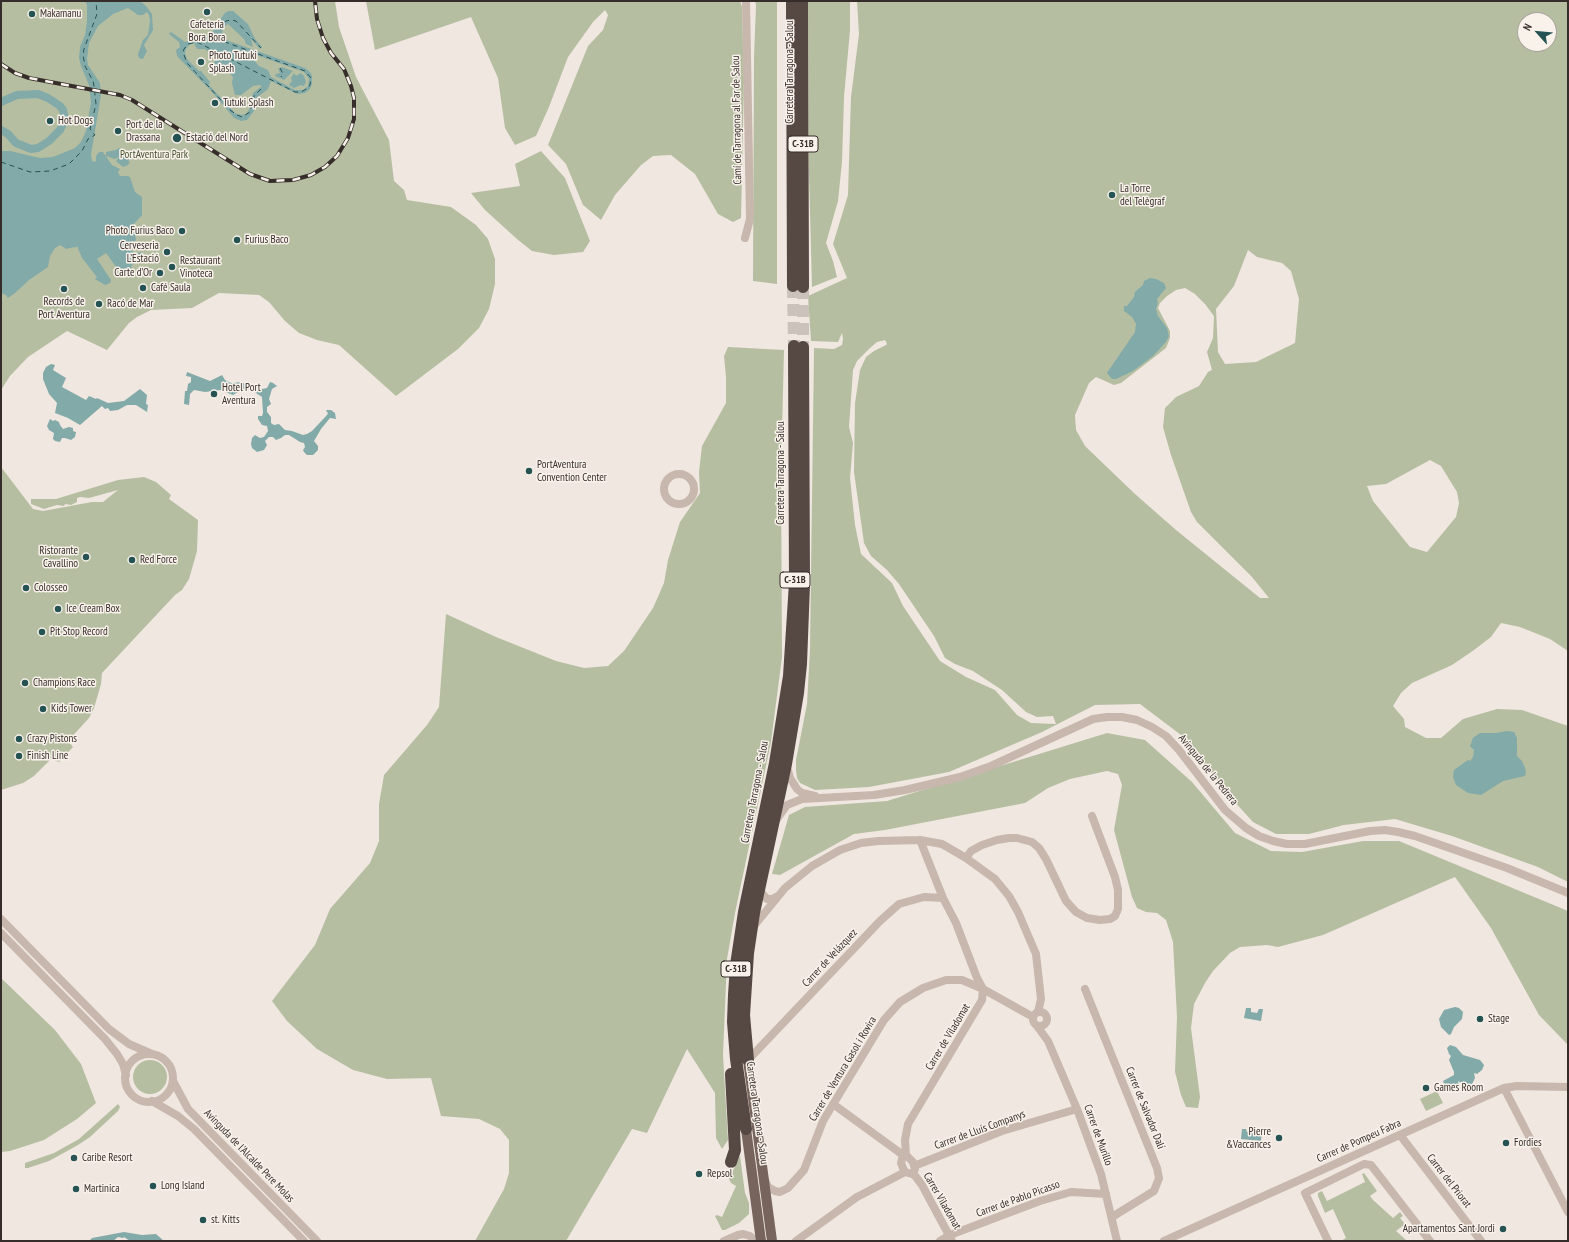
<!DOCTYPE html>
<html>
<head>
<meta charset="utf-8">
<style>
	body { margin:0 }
	#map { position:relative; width:1569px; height:1242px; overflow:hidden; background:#f0e7e0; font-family:"PT Sans Narrow",sans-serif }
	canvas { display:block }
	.frame { position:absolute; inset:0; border:2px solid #362d2a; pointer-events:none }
	.north { position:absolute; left:1517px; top:12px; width:40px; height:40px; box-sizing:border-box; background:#f8f2eb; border:1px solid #aaa39e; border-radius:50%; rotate:297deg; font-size:11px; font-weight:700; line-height:16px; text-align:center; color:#362d2a }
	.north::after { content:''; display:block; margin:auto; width:14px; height:18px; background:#255253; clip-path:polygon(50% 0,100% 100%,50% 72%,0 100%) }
</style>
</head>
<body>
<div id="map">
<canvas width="1569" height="1242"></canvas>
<div class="frame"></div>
<div class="north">N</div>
</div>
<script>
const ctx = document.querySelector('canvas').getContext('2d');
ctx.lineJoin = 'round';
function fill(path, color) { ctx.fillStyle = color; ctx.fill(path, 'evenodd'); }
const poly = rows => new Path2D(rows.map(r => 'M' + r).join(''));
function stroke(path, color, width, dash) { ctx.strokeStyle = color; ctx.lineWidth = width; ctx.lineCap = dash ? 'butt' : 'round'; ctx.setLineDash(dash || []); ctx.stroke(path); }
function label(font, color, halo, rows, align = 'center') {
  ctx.font = font + ' "PT Sans Narrow",sans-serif'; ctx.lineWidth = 3; ctx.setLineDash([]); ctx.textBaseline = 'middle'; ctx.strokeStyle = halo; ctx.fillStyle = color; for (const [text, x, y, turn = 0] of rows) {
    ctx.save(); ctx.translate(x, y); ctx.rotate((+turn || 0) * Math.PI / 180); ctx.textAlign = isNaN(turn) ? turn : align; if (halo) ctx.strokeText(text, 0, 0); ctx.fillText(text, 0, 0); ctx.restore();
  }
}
fill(poly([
	[1,1,335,1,339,27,356,77,389,140,394,181,404,190,407,200,451,207,476,225,488,239,495,259,495,284,489,309,479,328,458,349,396,396,339,345,317,340,299,333,285,321,269,302,259,295,219,293,192,308,151,310,137,317,129,323,107,350,67,331,28,357,10,376,1,390],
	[366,1,740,1,742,7,744,81,741,218,733,222,718,214,695,174,671,155,653,156,641,165,615,195,601,220,583,205,566,164,548,145,588,46,603,30,608,15,605,10,593,22,568,57,549,107,536,136,515,145,505,128,498,78,471,17,375,50],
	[755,1,777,1,777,284,753,281,754,57,756,5],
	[808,1,850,1,850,30,844,97,842,162,838,201,826,243,833,261,837,277,812,287,809,174],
	[857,1,1568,1,1568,651,1550,639,1520,627,1501,623,1491,637,1474,650,1452,665,1412,683,1401,693,1393,706,1404,719,1405,727,1426,738,1441,738,1463,719,1497,709,1522,710,1568,726,1568,882,1538,867,1452,836,1395,819,1344,825,1309,834,1276,834,1253,822,1232,799,1181,735,1140,704,1095,705,1042,732,949,772,869,787,815,790,800,783,797,778,796,770,796,760,807,704,810,650,814,348,834,349,842,345,843,339,842,333,838,342,811,341,808,296,847,278,833,244,848,195,851,97,859,34],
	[1525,20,1549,20,1549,44,1525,44],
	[1248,250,1257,257,1282,263,1291,271,1299,299,1295,343,1256,362,1225,364,1218,352,1216,309,1234,286],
	[1185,288,1195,294,1205,304,1214,316,1213,338,1207,352,1212,370,1208,372,1199,386,1176,397,1165,408,1163,427,1171,455,1191,512,1197,522,1252,577,1269,598,1260,598,1176,530,1135,494,1085,446,1076,430,1075,415,1089,383,1096,377,1114,385,1121,383,1166,348,1170,338,1170,331,1158,308,1160,303,1167,296,1176,290],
	[885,340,887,344,886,345,874,351,866,357,860,370,855,403,854,472,864,543,871,556,887,570,899,584,934,636,945,658,955,664,973,671,1002,690,1026,712,1037,717,1053,716,1056,724,1031,723,1017,715,995,690,966,677,940,661,903,606,892,583,861,554,855,525,850,478,853,443,849,427,853,370,857,361,870,348,877,342],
	[1430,460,1441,466,1457,492,1459,503,1456,517,1427,552,1410,547,1373,501,1367,486,1386,484],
	[541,151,565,178,590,241,583,252,554,255,532,251,517,239,485,210,471,193,520,186,515,164],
	[728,347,784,350,781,472,782,657,771,742,735,913,727,959,723,1055,728,1140,722,1149,716,1138,715,1093,687,1049,647,1133,632,1129,566,1241,475,1241,504,1189,509,1173,509,1140,500,1129,479,1119,441,1116,431,1078,387,1079,353,1070,317,1049,287,1021,272,1001,315,945,330,909,370,863,379,841,379,804,384,775,427,725,439,707,446,614,496,637,556,661,584,668,608,666,624,651,653,608,664,583,668,560,680,522,700,493,699,472,702,446,726,403,726,377,724,356],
	[1,467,33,509,43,511,92,502,103,502,118,490,89,498,80,497,77,498,77,502,71,505,65,504,64,506,57,505,44,509,31,504,31,499,56,499,118,480,144,477,156,482,171,495,169,499,198,520,197,551,189,579,182,590,175,595,102,673,101,684,94,708,89,718,68,741,73,747,59,762,51,759,34,776,23,783,1,790],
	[1107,733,1145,740,1192,782,1235,833,1271,851,1302,852,1363,841,1399,841,1568,911,1568,1045,1539,1015,1491,928,1455,877,1323,935,1278,947,1267,945,1240,947,1230,953,1213,971,1205,983,1194,1004,1191,1028,1200,1097,1198,1108,1186,1107,1181,1095,1175,1072,1177,1017,1173,942,1166,920,1157,913,1146,912,1137,908,1132,897,1114,830,1122,785,1118,774,1107,771,1070,779,1048,788,1025,803,885,830,854,834,780,875,772,874,789,815,805,807,887,801],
	[1,978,55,1030,81,1064,96,1103,77,1119,44,1140,10,1151,1,1152],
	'133 1077a17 17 0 1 1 34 0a17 17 0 1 1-34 0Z',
	[1437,1091,1443,1103,1426,1111,1420,1099],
	[118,1104,120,1107,118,1111,90,1137,78,1145,49,1161,28,1168,25,1168,25,1163,54,1153,79,1139],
	[740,1156,745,1193,749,1203,749,1214,739,1223,725,1230,722,1230,715,1216,717,1215,722,1217,736,1186,731,1183,729,1179],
	[1364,1173,1377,1191,1370,1196,1373,1200,1393,1218,1400,1212,1403,1216,1400,1218,1405,1224,1396,1231,1407,1241,1341,1241,1346,1238,1333,1209,1325,1213,1318,1196,1318,1193,1322,1191,1327,1201,1365,1182,1362,1174]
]), '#b6bea1');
fill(poly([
	[84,1,140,1,146,6,152,14,153,30,144,45,147,51,143,59,139,58,138,54,143,40,148,35,150,21,149,15,147,12,143,15,138,15,128,8,113,14,98,26,89,43,87,59,88,65,100,83,101,95,91,155,92,160,93,162,96,161,96,156,99,152,103,152,112,165,120,169,118,172,120,176,127,176,130,177,135,192,142,197,142,215,133,225,136,240,132,244,131,250,136,254,141,252,146,262,144,263,140,257,131,266,132,268,122,275,106,253,97,259,111,280,110,283,105,285,95,279,97,277,82,258,77,246,75,248,74,247,66,249,60,245,55,248,50,256,48,267,29,280,15,293,8,298,6,295,1,293,1,151,10,151,40,158,53,157,75,148,81,142,86,131,91,102,89,85,81,66,79,58,80,47,85,35,87,21,87,4],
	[228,11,233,11,248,24,255,39,262,47,260,49,251,39,253,47,246,44,244,39,228,24,225,26,222,32,226,40,305,68,310,72,312,76,312,83,310,89,305,93,297,94,271,81,268,89,255,99,254,111,247,120,241,121,234,118,213,93,177,56,176,50,180,47,179,42,169,34,171,32,185,42,192,39,207,36,211,34,224,14],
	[194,43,197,49,205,49,213,55,216,58,214,63,214,65,218,66,224,65,232,70,230,74,233,77,232,83,235,95,241,95,253,86,259,85,262,86,253,93,251,99,250,108,246,114,241,115,235,113,209,85,210,82,201,71,199,71,187,59,185,53,186,49,189,45],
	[237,50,244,52,245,51,304,72,309,79,308,86,303,90,295,90,271,77,268,70,259,66,252,58,237,52],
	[282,67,293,71,284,80,275,76,276,74,280,73,278,69],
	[294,73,296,76,301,73,304,76,306,82,304,86,301,85,294,88,289,85,292,81,291,78],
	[119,148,125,151,131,159,128,161,130,162,128,165,123,167,116,161,119,157,115,159,106,156,106,152,116,150],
	[1150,278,1156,279,1164,283,1166,288,1157,299,1158,303,1156,309,1158,316,1167,328,1169,336,1166,342,1153,356,1133,371,1116,379,1112,379,1107,373,1109,370,1135,332,1136,324,1132,317,1124,311,1124,306,1127,306,1134,297,1135,292,1143,285,1144,281],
	[51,364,55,365,53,370,66,378,62,387,86,400,89,396,96,399,97,398,108,403,124,401,140,389,147,395,146,404,148,405,147,412,136,405,127,405,118,410,110,411,108,408,105,409,102,406,80,425,68,418,55,413,57,403,49,394,43,379,43,373,46,367],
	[187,372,210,381,222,375,225,380,231,383,242,382,248,386,262,389,267,388,270,382,273,383,277,386,272,389,269,399,271,404,267,407,267,412,271,417,271,423,274,425,279,424,285,430,292,431,303,435,307,434,312,431,327,415,328,413,326,411,327,410,331,410,335,413,336,419,330,418,321,429,314,441,318,446,318,450,313,455,307,455,304,452,303,450,305,447,304,443,300,442,289,435,285,435,281,438,276,440,273,437,269,437,265,441,267,445,264,450,257,452,252,448,251,444,252,438,255,435,260,438,264,437,268,431,267,426,262,425,258,419,258,416,262,416,263,413,262,397,253,391,248,389,241,390,233,395,220,390,205,392,194,390,190,394,189,405,184,404,185,391,187,391,188,384,191,382,191,377,186,376],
	[50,419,53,421,55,420,59,422,60,425,63,429,69,427,73,428,73,431,76,432,75,437,71,440,65,438,62,438,60,442,55,441,53,439,54,433,49,430,47,426],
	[1507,731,1514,732,1517,738,1517,756,1522,761,1525,768,1526,773,1525,776,1503,781,1481,795,1468,793,1456,785,1453,777,1454,770,1468,760,1470,761,1473,757,1474,750,1470,746,1473,738,1480,733,1496,733],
	[1455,1007,1459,1008,1463,1012,1462,1019,1454,1027,1451,1034,1449,1035,1441,1027,1439,1019,1444,1010],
	[1246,1008,1251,1008,1251,1012,1257,1013,1259,1009,1263,1009,1261,1021,1244,1018],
	[1450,1045,1456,1047,1463,1055,1480,1060,1484,1065,1482,1070,1477,1074,1474,1073,1475,1078,1472,1084,1467,1086,1458,1081,1460,1090,1457,1091,1456,1088,1447,1091,1443,1081,1454,1075,1454,1072,1449,1060,1451,1056,1449,1054,1447,1048],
	[1242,1129,1246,1129,1247,1132,1255,1133,1258,1129,1262,1130,1261,1141,1241,1139],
	[124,1232,142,1235,156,1234,164,1241,130,1241,124,1237,123,1238,118,1237,113,1241,89,1241,92,1238]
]), '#82aaa9');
stroke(poly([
	[1,102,17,95,38,94,48,98,60,106,63,110,65,119,60,130,49,141,38,148,31,149,16,143,8,134,1,130]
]), '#82aaa9', 8);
stroke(poly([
	[280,68,283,74,281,77],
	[261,89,254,96,250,112,242,117,237,115,230,110,187,63,183,52,184,49,188,44,197,42,295,92,301,92,308,88,310,85,311,78,305,71,225,42,220,35,221,26,226,21,231,20,236,21,261,48],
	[1,162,30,172,50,171,69,164,82,151,88,139,95,135,90,129,96,104,94,86,93,81,85,66,83,55,84,49,97,14,96,1]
]), '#255253', 1, [5, 4]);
stroke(poly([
	[793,286,794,346],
	[803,287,803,347]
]), '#cbc2bc', 12, [12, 6]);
stroke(poly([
	[745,238,750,219,746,1],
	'664 489a15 15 0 1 1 30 0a15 15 0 1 1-30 0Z',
	[787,767,790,778,797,789,802,793,815,796],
	[777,819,787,805,802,799,874,795,905,790,960,777,991,766,1093,719,1107,717,1122,717,1137,720,1152,727,1166,736,1179,750,1225,810,1246,828,1259,836,1273,841,1287,844,1305,844,1370,831,1385,830,1398,832,1415,836,1507,868,1568,893],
	[966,858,971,851,982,845,997,840,1009,838,1017,838,1032,842,1039,848,1046,859,1066,901,1076,912,1087,918,1100,920,1110,919,1115,916,1118,909,1118,890,1115,877,1092,816],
	[759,890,767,899,772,899,778,896],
	[1,919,109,1029,129,1044,152,1054],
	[753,927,785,888,812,866,840,850,861,843,878,841,920,840,942,844,966,858,995,879,1009,896,1018,912,1036,954,1041,999,1038,1012],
	[1,933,105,1039,117,1054,123,1064,126,1075],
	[1085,989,1157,1168,1159,1178,1154,1191,1112,1217],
	'1033 1019a7 7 0 1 1 14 0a7 7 0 1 1-14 0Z',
	[1037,1026,1048,1041,1077,1109,1101,1174,1117,1241],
	'125 1078a24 24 0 1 1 48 0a24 24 0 1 1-48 0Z',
	[748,1060,880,921,899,904,924,897,943,898],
	[173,1081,188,1109,317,1241],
	[1504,1088,1568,1212],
	[152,1101,178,1116,194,1129,304,1241],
	[833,1104,903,1155],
	[1400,1135,1481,1241],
	[903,1155,906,1155,913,1162,915,1169,912,1174,905,1172,903,1168,901,1163,903,1155],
	[906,1155,905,1140,908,1124,982,1000,983,989,977,978,956,923,943,898,920,840],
	[914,1166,1002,1131,1077,1109],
	[913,1173,922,1185,952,1241],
	[765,1180,768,1187,775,1191,780,1192,788,1188,804,1170,823,1121,884,1020,900,1002,923,988,946,980,962,980,983,989,1033,1017],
	[724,1241,738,1235,743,1234,750,1236,756,1241],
	[796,1241,857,1197,905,1172],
	[940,1241,950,1235,1040,1201,1071,1192,1106,1194],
	[1164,1241,1504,1088,1517,1086,1568,1087],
	[1328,1241,1305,1193,1364,1164,1371,1165,1430,1241]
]), '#c7b7ad', 8);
stroke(poly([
	[748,1060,772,1241],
	[746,1129,761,1241]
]), '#76645d', 10);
stroke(poly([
	[792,1,793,286],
	[802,1,803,287],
	[748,1060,744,1015,748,953,754,913,786,764,798,693,801,664,804,584,803,347],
	[731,1074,735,1150,731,1162],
	[746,1129,736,1059,733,1022,734,995,736,965,744,912,775,763,789,676,795,583,794,346]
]), '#564843', 12);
const rail = poly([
	[1,64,15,73,29,78,120,95,132,100,250,174,270,181,293,180,311,175,325,167,337,156,348,138,354,119,354,98,351,86,344,69,331,53,323,38,317,19,315,1]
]);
stroke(rail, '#362d2a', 4);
stroke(rail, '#f8f2eb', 2.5, [8]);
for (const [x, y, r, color] of [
	[207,12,4,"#255253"],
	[32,14,4,"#255253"],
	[201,62,4,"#255253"],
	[215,103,4,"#255253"],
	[50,121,4,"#255253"],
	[118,131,4,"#255253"],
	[177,138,5,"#255253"],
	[1112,195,4,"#255253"],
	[182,231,4,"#255253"],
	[237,240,4,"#255253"],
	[167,252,4,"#255253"],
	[172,267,4,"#255253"],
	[160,273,4,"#255253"],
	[143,288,4,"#255253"],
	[64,289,4,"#255253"],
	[99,304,4,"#255253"],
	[214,394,4,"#255253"],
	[529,471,4,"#255253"],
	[86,557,4,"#255253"],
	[132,560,4,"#255253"],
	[26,588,4,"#255253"],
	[58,609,4,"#255253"],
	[42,632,4,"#255253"],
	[25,683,4,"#255253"],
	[43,709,4,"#255253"],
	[19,739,4,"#255253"],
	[19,756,4,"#255253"],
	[1480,1019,4,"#255253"],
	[1426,1088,4,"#255253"],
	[1279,1138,4,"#255253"],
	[1506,1143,4,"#255253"],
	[74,1158,4,"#255253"],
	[699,1174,4,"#255253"],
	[153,1186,4,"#255253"],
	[76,1189,4,"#255253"],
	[203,1220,4,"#255253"],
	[1503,1229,4,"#255253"]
]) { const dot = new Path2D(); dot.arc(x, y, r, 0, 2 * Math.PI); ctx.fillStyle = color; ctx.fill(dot); stroke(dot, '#f8f2eb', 1.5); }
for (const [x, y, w] of [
	[803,144,30],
	[795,580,30],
	[736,969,30]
]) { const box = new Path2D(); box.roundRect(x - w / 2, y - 8, w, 16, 3); ctx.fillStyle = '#f8f2eb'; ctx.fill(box); stroke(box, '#362d2a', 1); }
label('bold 10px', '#362d2a', null, [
	["C-31B",803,144],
	["C-31B",795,580],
	["C-31B",736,969]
]);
label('11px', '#362d2a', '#f8f2eb', [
	["Makamanu",40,14],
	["Cafetería",207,25,"center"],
	["Bora Bora",207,38,"center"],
	["Photo Tutuki",209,56],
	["Splash",209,69],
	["Tutuki Splash",223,103],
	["Hot Dogs",58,121],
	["Port de la",126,125],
	["Drassana",126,138],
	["Estació del Nord",186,138],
	["La Torre",1120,189],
	["del Telègraf",1120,202],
	["Photo Furius Baco",174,231,"right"],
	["Furius Baco",245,240],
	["Cerveseria",159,246,"right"],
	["L’Estació",159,259,"right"],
	["Restaurant",180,261],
	["Vinoteca",180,274],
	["Carte d’Or",152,273,"right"],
	["Café Saula",151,288],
	["Records de",64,302,"center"],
	["Port Aventura",64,315,"center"],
	["Racó de Mar",107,304],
	["Hotel Port",222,388],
	["Aventura",222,401],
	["PortAventura",537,465],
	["Convention Center",537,478],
	["Ristorante",78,551,"right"],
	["Cavallino",78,564,"right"],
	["Red Force",140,560],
	["Colosseo",34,588],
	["Ice Cream Box",66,609],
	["Pit Stop Record",50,632],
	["Champions Race",33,683],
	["Kids Tower",51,709],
	["Crazy Pistons",27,739],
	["Finish Line",27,756],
	["Stage",1488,1019],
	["Games Room",1434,1088],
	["Pierre",1271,1132,"right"],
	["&Vaccances",1271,1145,"right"],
	["Fordies",1514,1143],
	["Caribe Resort",82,1158],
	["Repsol",707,1174],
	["Long Island",161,1186],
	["Martinica",84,1189],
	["st. Kitts",211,1220],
	["Apartamentos Sant Jordi",1495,1229,"right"]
], 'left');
label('11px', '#362d2a', '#f8f2eb', [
	["Carretera Tarragona - Salou",790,72,-90],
	["Camí de Tarragona al Far de Salou",737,120,-91],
	["Carretera Tarragona - Salou",781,473,-90],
	["Avinguda de la Pedrera",1208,770,51],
	["Carretera Tarragona - Salou",755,792,-79],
	["Carrer de Velázquez",830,958,-47],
	["Carrer de Viladomat",948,1037,-59],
	["Carrer de Ventura Gasol i Rovira",843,1069,-59],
	["Carrer de Salvador Dalí",1145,1108,68],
	["Carretera Tarragona - Salou",757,1113,82],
	["Carrer de Lluís Companys",980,1130,-20],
	["Carrer de Murillo",1098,1135,70],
	["Carrer de Pompeu Fabra",1359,1141,-24],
	["Avinguda de l'Alcalde Pere Molas",249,1156,46],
	["Carrer del Priorat",1449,1181,52],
	["Carrer de Pablo Picasso",1018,1199,-20],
	["Carrer Viladomat",942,1201,60]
]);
label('11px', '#475131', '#f8f2eb', [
	["PortAventura Park",154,155]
]);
</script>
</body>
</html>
